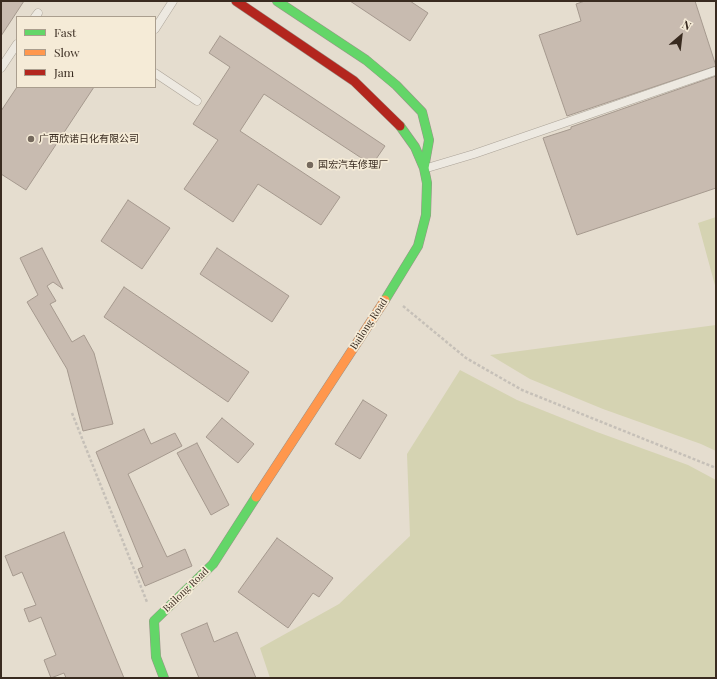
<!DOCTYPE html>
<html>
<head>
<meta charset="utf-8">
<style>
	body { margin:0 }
	#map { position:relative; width:717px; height:679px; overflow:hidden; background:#e5ddcf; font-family:"Playfair Display",serif }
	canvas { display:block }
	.frame { position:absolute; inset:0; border:2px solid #392b20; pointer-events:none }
	.legend { position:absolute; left:16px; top:16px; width:140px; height:72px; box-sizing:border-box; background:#f5ebd7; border:1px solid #aa9e8e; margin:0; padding:5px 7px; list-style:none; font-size:12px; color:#392b20 }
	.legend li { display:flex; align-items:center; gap:8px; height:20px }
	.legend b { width:20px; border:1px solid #aa9e8e }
	.north { position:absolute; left:661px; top:16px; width:40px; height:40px; -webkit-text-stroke:3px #f5ebd7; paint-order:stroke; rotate:28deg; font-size:11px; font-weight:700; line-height:16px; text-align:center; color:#392b20 }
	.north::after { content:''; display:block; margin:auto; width:14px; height:18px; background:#392b20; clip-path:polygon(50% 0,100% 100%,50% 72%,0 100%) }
</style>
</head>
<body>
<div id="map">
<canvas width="717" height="679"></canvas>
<div class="frame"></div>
<ul class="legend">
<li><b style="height:5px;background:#63d668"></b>Fast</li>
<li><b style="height:5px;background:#ff974d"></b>Slow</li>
<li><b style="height:5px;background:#b3261e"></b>Jam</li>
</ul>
<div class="north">N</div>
</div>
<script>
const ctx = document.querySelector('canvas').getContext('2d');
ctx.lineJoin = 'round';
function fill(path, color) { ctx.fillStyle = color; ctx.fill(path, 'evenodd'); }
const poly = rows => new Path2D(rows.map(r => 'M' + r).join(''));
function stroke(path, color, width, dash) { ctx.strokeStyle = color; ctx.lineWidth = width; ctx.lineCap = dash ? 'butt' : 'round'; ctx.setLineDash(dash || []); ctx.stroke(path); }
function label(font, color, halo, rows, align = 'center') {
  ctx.font = font + ' "Playfair Display","Noto Sans SC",serif'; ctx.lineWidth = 3.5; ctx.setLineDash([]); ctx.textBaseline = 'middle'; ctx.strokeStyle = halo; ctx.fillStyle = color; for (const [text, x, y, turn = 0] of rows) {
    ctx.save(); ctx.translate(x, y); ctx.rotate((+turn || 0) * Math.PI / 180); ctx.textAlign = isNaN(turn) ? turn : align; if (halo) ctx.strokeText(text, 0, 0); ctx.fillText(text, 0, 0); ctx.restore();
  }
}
fill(poly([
	[716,217,716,289,698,223],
	[716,325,716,451,701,444,603,409,530,379,490,355],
	[460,370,517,400,597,432,688,465,716,480,716,678,270,678,260,648,339,604,410,536,407,454]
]), '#d5d3b2');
const building = poly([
	[1,1,24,1,1,36,1,1],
	[350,1,410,1,428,13,410,41,350,1],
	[585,1,695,1,716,66,567,116,539,35,581,21,576,4,585,1],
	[220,36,385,146,372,165,264,94,240,131,340,197,321,225,258,184,233,222,184,189,218,140,193,124,230,67,209,53,220,36],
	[716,76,716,188,577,235,543,138,571,129,571,127,716,76],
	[17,87,94,87,26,190,1,174,1,111,17,87],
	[128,200,170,228,142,269,101,241,128,200],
	[42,248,63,289,53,282,47,286,56,301,50,304,72,342,84,335,94,353,113,424,83,431,67,369,27,302,38,295,20,258,42,248],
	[217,248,289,296,272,322,200,274,217,248],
	[124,287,249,372,228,402,104,317,124,287],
	[363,400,387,415,360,459,335,444,363,400],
	[222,418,254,444,238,463,206,437,222,418],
	[144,429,151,444,175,433,182,446,128,474,167,557,185,549,192,566,145,586,138,569,143,567,96,452,144,429],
	[197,443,229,505,211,515,177,453,197,443],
	[64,532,77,564,124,678,66,678,64,673,51,678,44,660,56,655,41,617,29,622,24,609,36,605,22,572,13,576,5,556,64,532],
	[277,538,333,578,319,597,313,593,288,628,238,592,277,538],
	[207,623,214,642,237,632,256,678,199,678,181,634,207,623]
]);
fill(building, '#c8bbb0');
stroke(building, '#a5998e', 1);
const lane = poly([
	[35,17,38,13],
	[155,29,173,1],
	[1,68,17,44],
	[155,73,197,101],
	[427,168,474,154,715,71]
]);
const fast = poly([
	[277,1,366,60,396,85,422,112,429,140,424,168],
	[385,300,418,246,426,215,427,183,424,168,415,147,400,126],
	[164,678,156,657,154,621,213,564,256,497]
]);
const slow = poly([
	[256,497,385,300]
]);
const jam = poly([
	[236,1,354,81,400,126]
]);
stroke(lane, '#aba398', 9);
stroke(fast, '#9a9288', 10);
stroke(slow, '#9a9288', 10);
stroke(jam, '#9a9288', 10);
stroke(poly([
	[403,306,466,358,522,390,716,468],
	[72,413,147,602]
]), '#c6c0b8', 2.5, [3, 2]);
stroke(lane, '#ede9e1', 8);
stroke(fast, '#63d668', 9);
stroke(slow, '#ff974d', 9);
stroke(jam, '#b3261e', 9);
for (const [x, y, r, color] of [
	[31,139,4,"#75695d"],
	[310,165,4,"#75695d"]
]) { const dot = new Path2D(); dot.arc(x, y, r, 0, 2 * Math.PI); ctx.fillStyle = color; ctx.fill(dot); stroke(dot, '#f5ebd7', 1.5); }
label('10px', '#392b20', '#f5ebd7', [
	["广西欣诺日化有限公司",39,139],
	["国宏汽车修理厂",318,165]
], 'left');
label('10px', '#392b20', '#f5ebd7', [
	["Bailong Road",369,324,-57],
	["Bailong Road",186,590,-44]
]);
</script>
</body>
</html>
